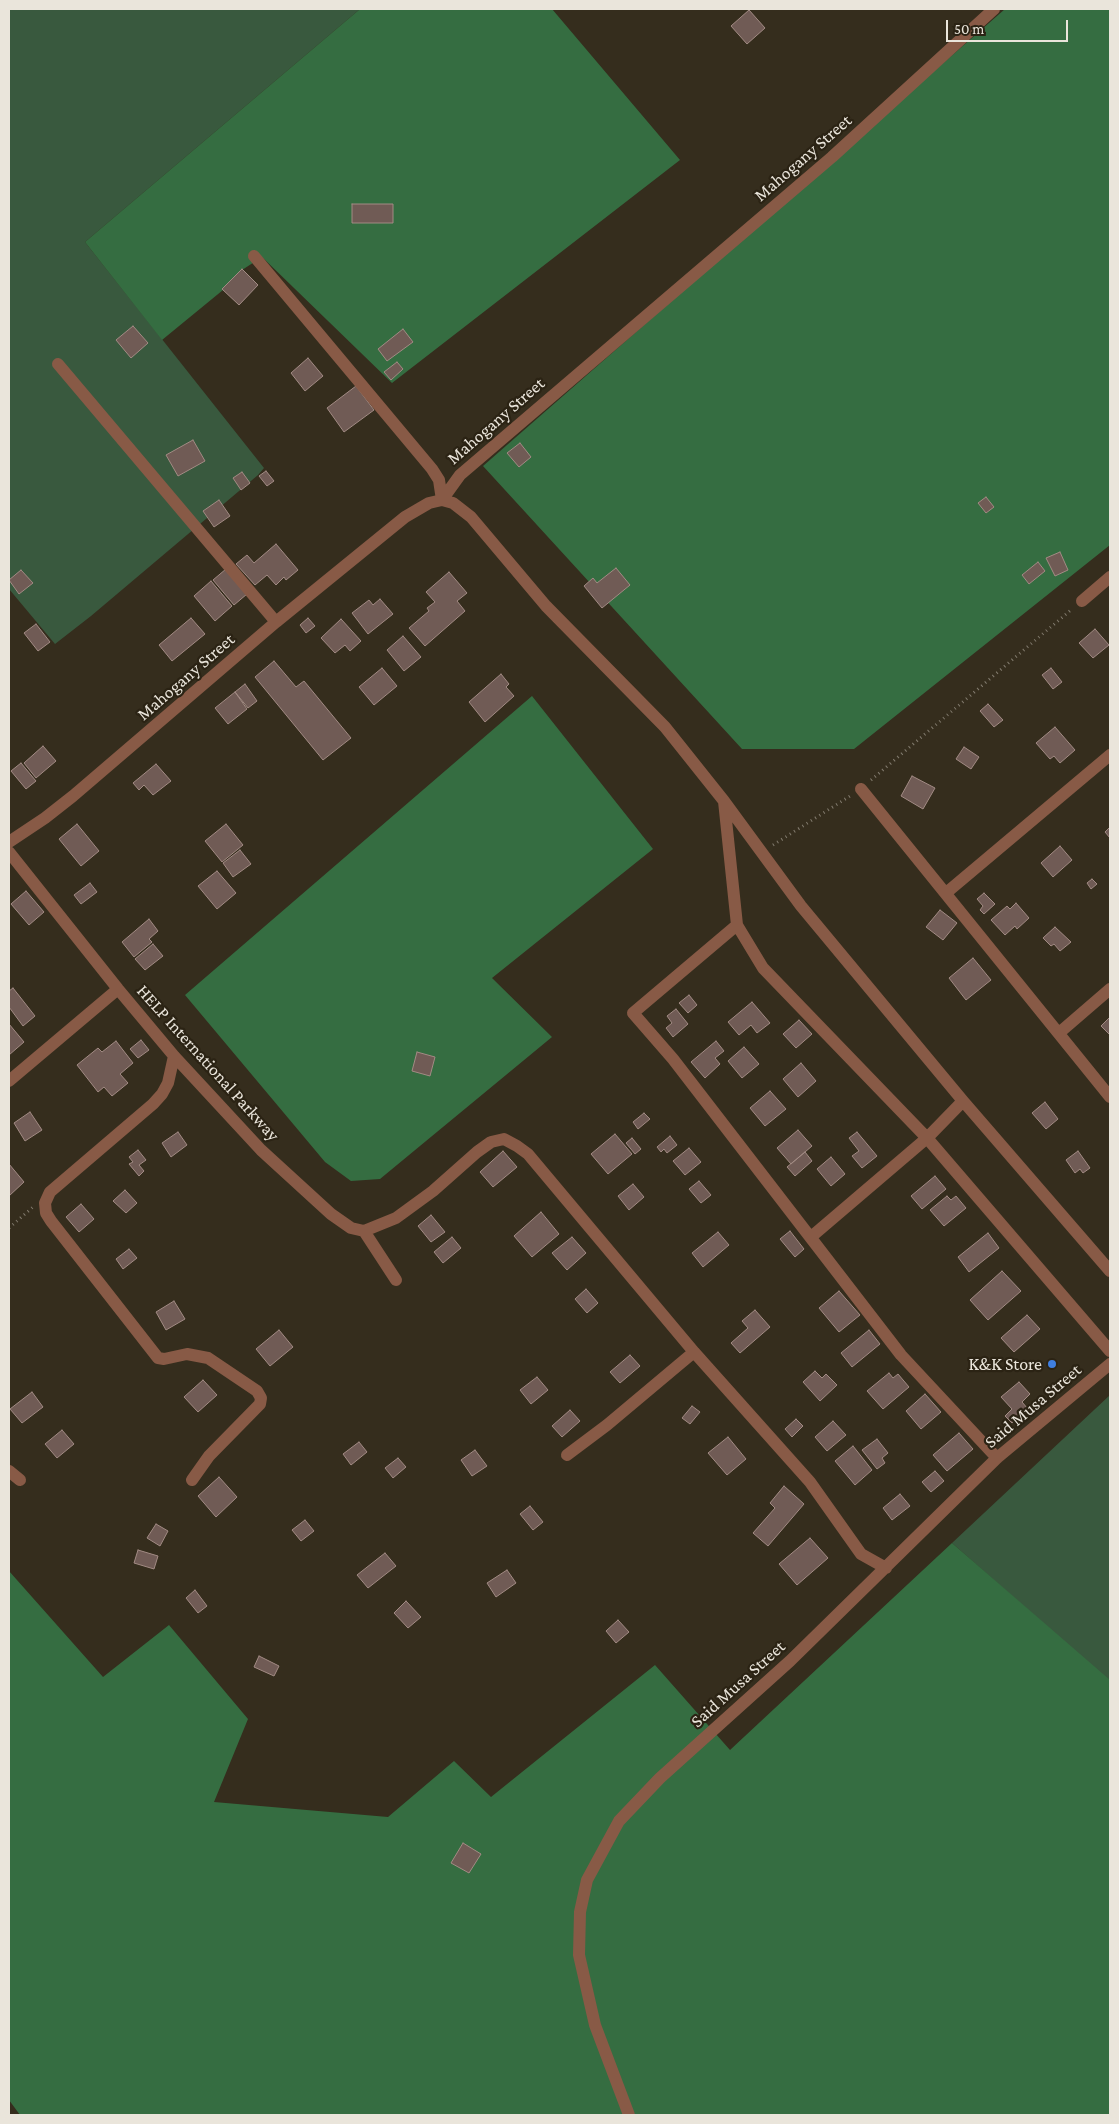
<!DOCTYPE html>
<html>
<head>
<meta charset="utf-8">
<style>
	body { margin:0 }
	#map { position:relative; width:1119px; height:2124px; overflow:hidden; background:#352d1d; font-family:"Crimson Pro",serif }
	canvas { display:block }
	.frame { position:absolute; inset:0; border:10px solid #eae5db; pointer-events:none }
	.scale { position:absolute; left:946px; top:20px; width:122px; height:22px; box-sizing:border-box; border:2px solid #eae5db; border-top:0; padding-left:6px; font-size:15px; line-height:18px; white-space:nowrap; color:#eae5db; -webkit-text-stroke:4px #2b2314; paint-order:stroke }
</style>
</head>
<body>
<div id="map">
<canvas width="1119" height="2124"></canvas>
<div class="frame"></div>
<div class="scale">50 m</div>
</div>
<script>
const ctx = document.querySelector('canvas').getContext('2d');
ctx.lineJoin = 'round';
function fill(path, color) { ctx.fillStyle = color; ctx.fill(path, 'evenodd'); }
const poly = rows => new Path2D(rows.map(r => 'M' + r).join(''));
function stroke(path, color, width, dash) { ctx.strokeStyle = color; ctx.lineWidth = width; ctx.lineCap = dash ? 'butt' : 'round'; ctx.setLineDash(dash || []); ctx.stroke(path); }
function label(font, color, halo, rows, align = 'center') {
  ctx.font = font + ' "Crimson Pro",serif'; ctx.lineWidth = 4.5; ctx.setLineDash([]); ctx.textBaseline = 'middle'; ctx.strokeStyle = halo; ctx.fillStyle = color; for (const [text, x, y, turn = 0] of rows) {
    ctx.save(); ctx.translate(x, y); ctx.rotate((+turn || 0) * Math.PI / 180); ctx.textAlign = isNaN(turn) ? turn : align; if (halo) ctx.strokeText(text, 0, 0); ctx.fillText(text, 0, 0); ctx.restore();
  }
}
fill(poly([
	[9,9,360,9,85,242,264,468,258,475,91,616,55,644,9,589],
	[1110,1395,1110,1682,952,1543]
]), '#39593e');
fill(poly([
	[360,9,552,9,680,160,392,383,262,257,242,270,223,290,162,340,85,242],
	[1005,9,1110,9,1110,545,854,749,742,749,483,466],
	[532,696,653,849,492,978,552,1037,380,1179,351,1181,325,1162,185,995],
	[952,1543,1110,1680,1110,2115,20,2115,9,2100,9,1571,103,1677,169,1625,248,1719,214,1802,388,1817,454,1761,491,1797,655,1665,730,1750]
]), '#356d41');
const building = poly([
	[749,10,765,28,747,44,731,26,749,10],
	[352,204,393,204,393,223,352,223,352,204],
	[242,269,258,285,239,305,222,289,242,269],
	[133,326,148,343,131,358,116,340,133,326],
	[403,329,413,342,387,361,378,349,403,329],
	[308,358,323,376,305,391,291,373,308,358],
	[397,362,403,369,391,380,384,372,397,362],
	[356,386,374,410,344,432,327,408,356,386],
	[193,440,205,461,178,476,166,455,193,440],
	[520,443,531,457,519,467,507,453,520,443],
	[266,471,274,481,267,486,259,476,266,471],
	[242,472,250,483,241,490,233,478,242,472],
	[986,497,994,507,986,513,978,503,986,497],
	[219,500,230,516,214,527,203,511,219,500],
	[276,544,298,570,286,580,284,577,276,585,267,575,255,585,236,564,247,555,254,563,276,544],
	[1060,552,1068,570,1055,576,1046,558,1060,552],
	[1038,562,1045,571,1029,584,1022,575,1038,562],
	[616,568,630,585,602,608,584,586,593,578,597,583,616,568],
	[226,569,247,594,234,605,213,580,226,569],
	[21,570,33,583,19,594,9,580,21,570],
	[449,572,467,593,457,601,465,611,425,646,409,628,429,611,427,608,435,602,426,592,449,572],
	[211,581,232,606,215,621,194,596,211,581],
	[380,599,393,614,368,634,352,613,369,600,373,605,380,599],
	[191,618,205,634,172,661,159,645,191,618],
	[308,618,315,626,306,633,300,625,308,618],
	[341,619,361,641,350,651,345,645,335,653,321,638,341,619],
	[36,624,50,642,38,651,24,633,36,624],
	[1095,629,1109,645,1093,658,1079,643,1095,629],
	[403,636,421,657,404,671,387,650,403,636],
	[274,661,296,687,304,681,351,738,323,760,255,677,274,661],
	[382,668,397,686,374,705,359,687,382,668],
	[1051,668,1062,682,1053,689,1042,675,1051,668],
	[501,674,509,684,506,687,514,696,485,722,469,702,501,674],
	[245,684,257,701,248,708,235,692,245,684],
	[235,692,247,709,228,724,215,708,235,692],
	[988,704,1003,720,994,727,980,711,988,704],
	[1055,727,1075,750,1060,763,1054,756,1050,759,1036,743,1055,727],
	[43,746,56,761,36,778,24,763,43,746],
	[964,747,979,757,971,769,956,759,964,747],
	[21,763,36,781,26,789,11,771,21,763],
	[156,764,171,781,153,795,144,785,139,790,133,783,156,764],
	[912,776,935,788,923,809,901,796,912,776],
	[77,824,99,851,81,866,59,839,77,824],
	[226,824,243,845,222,862,205,841,226,824],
	[1110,827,1110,838,1105,832,1110,827],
	[1060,846,1072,860,1053,877,1041,863,1060,846],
	[240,850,251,864,233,877,223,863,240,850],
	[217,871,236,893,217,909,198,886,217,871],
	[1092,879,1097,884,1091,889,1087,883,1092,879],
	[90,883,97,892,81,904,74,895,90,883],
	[26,891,44,912,29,925,11,904,26,891],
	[984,893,995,904,984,914,980,910,983,906,977,899,984,893],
	[1016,903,1029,918,1017,929,1015,926,1005,935,991,920,1007,906,1010,909,1016,903],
	[940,910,957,923,943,940,926,927,940,910],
	[149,919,158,931,149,939,152,942,134,957,122,942,149,919],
	[1055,927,1071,942,1060,951,1054,944,1051,946,1043,938,1055,927],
	[153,944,163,956,145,970,135,959,153,944],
	[973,958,991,980,966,1000,949,978,973,958],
	[13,988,35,1016,23,1026,9,1007,9,991,13,988],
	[689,995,697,1005,688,1013,679,1003,689,995],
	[752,1002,770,1023,757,1033,751,1025,739,1035,728,1022,752,1002],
	[676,1009,688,1024,673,1037,666,1028,672,1023,667,1016,676,1009],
	[1110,1017,1110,1035,1101,1026,1110,1017],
	[799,1020,812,1034,796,1048,783,1034,799,1020],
	[9,1024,24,1042,9,1055,9,1024],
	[141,1040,149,1050,138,1058,130,1049,141,1040],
	[116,1041,133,1063,120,1074,128,1083,112,1096,104,1087,98,1092,77,1065,98,1048,102,1052,116,1041],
	[716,1041,724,1051,715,1058,720,1064,705,1078,691,1062,716,1041],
	[744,1047,759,1064,742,1078,728,1061,744,1047],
	[417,1052,435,1057,430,1076,412,1071,417,1052],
	[801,1063,816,1081,798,1097,783,1079,801,1063],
	[770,1091,786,1109,765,1126,750,1108,770,1091],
	[1045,1102,1058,1119,1046,1129,1032,1113,1045,1102],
	[30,1112,42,1130,25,1141,14,1123,30,1112],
	[644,1113,650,1119,638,1129,633,1122,644,1113],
	[798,1130,812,1146,791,1164,777,1148,798,1130],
	[178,1132,187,1145,171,1157,162,1143,178,1132],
	[857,1132,877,1156,862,1168,852,1156,859,1151,849,1138,857,1132],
	[615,1134,632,1154,608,1174,591,1154,615,1134],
	[670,1136,677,1145,667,1153,664,1149,661,1152,657,1147,670,1136],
	[632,1138,641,1149,635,1154,626,1143,632,1138],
	[689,1148,701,1162,685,1175,673,1161,689,1148],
	[138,1150,146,1160,139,1165,144,1171,139,1176,129,1164,133,1162,129,1157,138,1150],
	[503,1151,517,1167,493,1187,480,1172,503,1151],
	[1078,1151,1090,1168,1083,1173,1080,1169,1075,1173,1066,1160,1078,1151],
	[805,1152,812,1161,795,1176,787,1167,805,1152],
	[831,1157,845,1174,831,1186,817,1169,831,1157],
	[9,1164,24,1182,9,1196,9,1164],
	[935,1176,946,1189,922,1209,911,1196,935,1176],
	[699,1181,711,1195,701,1203,689,1189,699,1181],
	[633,1184,644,1197,629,1210,618,1196,633,1184],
	[125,1190,137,1203,126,1213,113,1201,125,1190],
	[947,1196,951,1200,956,1196,966,1208,944,1226,930,1210,947,1196],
	[81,1204,94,1219,79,1232,66,1217,81,1204],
	[541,1212,559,1234,532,1257,514,1236,541,1212],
	[431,1215,445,1232,431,1242,418,1226,431,1215],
	[790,1231,804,1249,795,1257,780,1239,790,1231],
	[718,1232,729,1245,703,1267,692,1253,718,1232],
	[988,1233,999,1248,969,1272,958,1257,988,1233],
	[452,1237,461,1248,443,1263,434,1252,452,1237],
	[572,1237,586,1253,567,1270,552,1253,572,1237],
	[129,1249,137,1258,123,1269,116,1259,129,1249],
	[1002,1271,1021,1291,988,1320,970,1300,1002,1271],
	[586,1289,598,1303,587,1313,575,1299,586,1289],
	[839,1291,860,1315,839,1332,819,1308,839,1291],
	[174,1301,185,1319,166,1330,156,1312,174,1301],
	[755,1310,770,1327,740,1353,731,1343,748,1328,742,1321,755,1310],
	[1027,1315,1040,1329,1014,1352,1001,1338,1027,1315],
	[279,1330,293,1347,270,1366,256,1349,279,1330],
	[869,1330,880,1344,852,1367,841,1353,869,1330],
	[630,1355,640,1366,620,1383,610,1372,630,1355],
	[815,1371,822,1378,826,1374,837,1385,820,1401,803,1382,815,1371],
	[889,1373,893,1378,898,1374,909,1387,883,1409,867,1391,889,1373],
	[537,1377,548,1390,531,1404,520,1390,537,1377],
	[203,1380,217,1395,198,1412,184,1397,203,1380],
	[1019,1382,1030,1394,1022,1402,1028,1409,1012,1423,1005,1416,1012,1409,1001,1397,1019,1382],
	[32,1392,43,1407,22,1423,10,1409,32,1392],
	[925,1394,941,1412,921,1429,906,1411,925,1394],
	[692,1406,700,1412,690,1424,682,1418,692,1406],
	[570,1410,580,1421,562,1437,552,1426,570,1410],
	[796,1419,803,1426,792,1437,785,1429,796,1419],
	[833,1421,846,1435,827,1451,815,1437,833,1421],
	[62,1430,74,1444,57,1458,45,1444,62,1430],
	[959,1433,973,1449,947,1471,933,1455,959,1433],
	[728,1437,746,1459,727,1475,708,1453,728,1437],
	[877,1439,888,1453,882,1458,885,1463,877,1469,862,1450,877,1439],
	[359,1442,367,1452,351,1465,343,1454,359,1442],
	[853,1446,872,1470,855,1485,835,1461,853,1446],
	[475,1450,487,1466,472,1476,461,1460,475,1450],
	[398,1458,406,1467,393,1478,385,1468,398,1458],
	[935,1471,944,1481,931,1492,922,1482,935,1471],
	[219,1477,237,1497,216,1517,198,1496,219,1477],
	[784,1486,804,1504,768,1546,753,1533,775,1508,770,1503,784,1486],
	[900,1494,910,1506,892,1520,883,1508,900,1494],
	[530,1506,543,1522,533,1530,520,1514,530,1506],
	[305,1520,314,1531,301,1541,292,1530,305,1520],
	[156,1524,168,1531,160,1546,147,1538,156,1524],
	[810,1538,828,1558,797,1585,779,1564,810,1538],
	[138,1550,158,1556,154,1569,134,1563,138,1550],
	[385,1553,396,1566,368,1588,357,1575,385,1553],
	[507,1570,516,1583,496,1597,487,1583,507,1570],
	[195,1590,207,1606,198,1613,186,1598,195,1590],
	[406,1601,421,1617,408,1628,394,1613,406,1601],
	[618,1620,629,1632,616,1643,606,1631,618,1620],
	[259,1656,279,1666,274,1676,254,1667,259,1656],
	[463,1843,481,1854,469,1873,451,1863,463,1843]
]);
fill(building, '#705b55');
stroke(building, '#a28b84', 1);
stroke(poly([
	[871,780,1072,609],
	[773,845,850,796],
	[9,1228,33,1207]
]), '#837c6f', 3, [1, 4]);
stroke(poly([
	[254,256,432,469,439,480,442,500],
	[58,364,276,622],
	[442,500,453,503,471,517,546,606,665,727,724,801,801,906,963,1101,1110,1271],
	[1082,601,1110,577],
	[861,789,1110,1097],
	[724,801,737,925,763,968,927,1138,1110,1351],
	[9,842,45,818,73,796,276,622,405,517,429,503,442,500,460,475,832,157,994,9],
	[9,852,118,989,174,1056,261,1150,331,1214,351,1228,364,1231,396,1280],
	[946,893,1110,755],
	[737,925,633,1013,673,1059,901,1355,997,1458],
	[1059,1033,1110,989],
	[174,1056,168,1083,162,1094,153,1104,50,1192,45,1203,46,1213,51,1221,158,1358,164,1359,187,1354,208,1358,257,1391,261,1398,260,1404,209,1456,192,1480],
	[9,1081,118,989],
	[364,1231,396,1218,433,1191,477,1152,491,1142,504,1139,517,1146,528,1154,694,1352,810,1482,861,1554,886,1568],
	[811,1237,927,1138,963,1101],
	[567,1455,607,1425,694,1352],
	[9,1471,20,1480],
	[629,2115,595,2025,579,1955,580,1912,587,1880,619,1821,660,1778,790,1661,997,1458,1110,1364]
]), '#885a46', 12);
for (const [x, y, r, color] of [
	[1052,1364,5,"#3f7fe0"]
]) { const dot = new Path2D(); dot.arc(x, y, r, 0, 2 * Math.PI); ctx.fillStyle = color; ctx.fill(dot); stroke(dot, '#2b2314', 2); }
label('18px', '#eae5db', '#2b2314', [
	["Mahogany Street",803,158,-41],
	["Mahogany Street",496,421,-41],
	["Mahogany Street",186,677,-41],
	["HELP International Parkway",208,1063,48],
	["Said Musa Street",1033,1406,-40],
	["Said Musa Street",738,1684,-42]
]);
label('18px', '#eae5db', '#2b2314', [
	["K&K Store",1042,1364]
], 'right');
</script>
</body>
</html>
